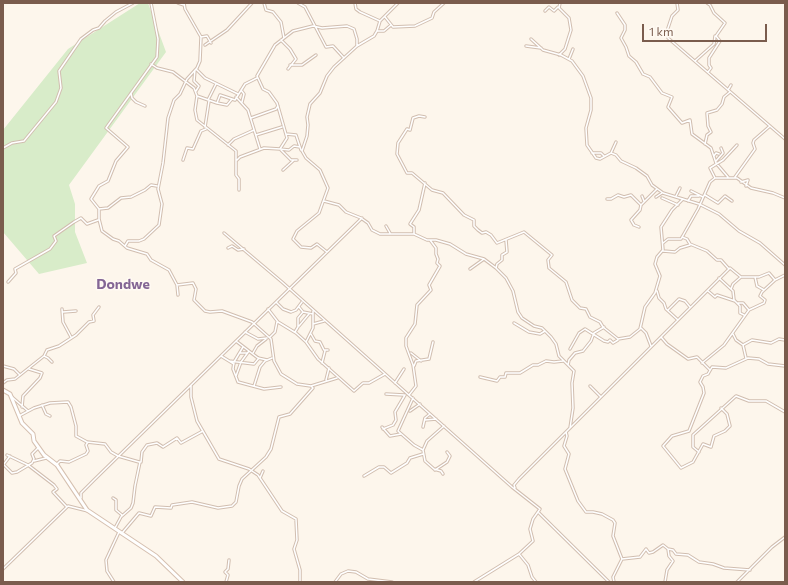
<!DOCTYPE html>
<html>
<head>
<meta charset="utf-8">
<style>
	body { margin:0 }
	#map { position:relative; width:788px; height:585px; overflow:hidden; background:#fdf6ec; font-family:Commissioner,sans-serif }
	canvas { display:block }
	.frame { position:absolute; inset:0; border:4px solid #7a5c4d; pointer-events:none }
	.scale { position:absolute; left:642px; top:24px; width:125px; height:18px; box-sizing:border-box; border:2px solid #7a5c4d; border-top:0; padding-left:5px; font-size:12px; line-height:14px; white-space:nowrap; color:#7a5c4d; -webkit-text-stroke:3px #fffaf3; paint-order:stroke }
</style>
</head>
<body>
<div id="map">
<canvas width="788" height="585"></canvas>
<div class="frame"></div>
<div class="scale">1 km</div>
</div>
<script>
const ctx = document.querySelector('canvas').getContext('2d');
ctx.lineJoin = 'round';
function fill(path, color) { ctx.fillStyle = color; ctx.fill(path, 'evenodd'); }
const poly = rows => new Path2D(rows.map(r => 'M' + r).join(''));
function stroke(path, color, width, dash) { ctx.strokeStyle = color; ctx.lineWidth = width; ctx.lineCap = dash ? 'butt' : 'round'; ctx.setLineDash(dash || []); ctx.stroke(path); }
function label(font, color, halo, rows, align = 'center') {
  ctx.font = font + ' Commissioner,sans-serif'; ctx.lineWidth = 3; ctx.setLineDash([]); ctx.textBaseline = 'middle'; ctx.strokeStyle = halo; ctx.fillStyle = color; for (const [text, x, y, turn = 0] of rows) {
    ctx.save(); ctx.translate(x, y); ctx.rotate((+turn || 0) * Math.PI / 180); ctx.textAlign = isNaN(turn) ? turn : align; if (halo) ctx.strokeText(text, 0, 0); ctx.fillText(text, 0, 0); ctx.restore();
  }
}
fill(poly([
	[140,3,148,3,166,52,69,185,75,204,75,232,87,263,39,274,3,232,3,130,68,49]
]), '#d8ecc9');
const street = poly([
	[178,3,184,5],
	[264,3,266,10,273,12,281,22,284,38],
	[298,3,305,7,326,47,333,46,344,58],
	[355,3,356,9,360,12,380,21],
	[677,3,678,10,672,16,667,31,668,38,785,139],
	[707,3,710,5,714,13,725,23,716,36,720,41,709,58,709,65,711,68,708,72],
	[545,11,549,7,554,11,558,7],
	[617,13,625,25,625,30,621,38,626,47,629,56,636,62,643,74,650,77,662,93,672,97,668,107,682,123,690,120,692,134,711,148,716,163,728,177],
	[385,17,393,27,415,26,432,18,434,12,444,3],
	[377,31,384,31,391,25],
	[201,37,207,36,211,43],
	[531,39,543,50,561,55,572,61,583,76,591,98,591,110,586,128,587,145,596,158,600,159,611,153,616,155,621,161,636,168,647,176,652,185,663,193,699,204,719,214,739,231,760,243,785,265],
	[281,40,290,49,296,59,288,69],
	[205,45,227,30,252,3],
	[526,46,541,48],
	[559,55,565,49,571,30,569,18,559,8,560,3],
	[569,59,573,49],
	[695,61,714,44,715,36],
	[151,64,157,68,173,72,194,88,197,96,195,110,197,120,236,151,236,175,239,179,239,190],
	[290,65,302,65,316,55],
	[196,69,205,78,238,94],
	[195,70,194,81,199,86,196,91],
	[241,90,244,94,242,102],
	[728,90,731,85],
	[131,93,132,98,136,102,145,106],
	[197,96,217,103,220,95,235,100,245,84,257,78],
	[236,97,248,110,260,149],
	[208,100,216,84],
	[217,103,227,105,232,99],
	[425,117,419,116,413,118,410,130,407,129,398,143,397,154,407,173,412,173,432,190,443,193,464,215,474,220,474,226,478,230,482,233,486,232,491,235,497,243,524,232,552,255,548,260,549,268,566,282,572,300,580,308,586,309,590,317,600,322,603,327,618,339,630,337,640,329,645,307,655,293,660,276,655,264,657,257,663,250,661,227,672,210,683,199],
	[251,118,276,109,278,106],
	[205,127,209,101],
	[286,134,296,135,301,150],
	[256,135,282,127],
	[705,144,707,135,711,132,708,126,707,113,717,110,722,104,724,97,730,92],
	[228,145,234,139,254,130],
	[3,148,12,143,24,141,56,102,61,88,59,71,81,39,93,30,99,28,105,21,116,12,133,3],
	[280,149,289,150,294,146,300,147],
	[281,150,291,160,297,160],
	[592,153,601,153,604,156],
	[611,153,616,142],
	[714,156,716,153,719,154],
	[183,160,187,148,193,149,201,131,206,129],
	[237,160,240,157,264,148,280,149,287,138,277,103,269,92,263,89,257,76,275,45,293,31,313,26,322,28,347,26,354,29,357,39,357,46],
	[716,161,723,153,721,148],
	[283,170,294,160],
	[735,177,755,149,753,143,754,140,770,126],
	[715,178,710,168,723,160,737,145],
	[741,182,748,180,746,186],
	[691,191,703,197],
	[705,195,718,203,725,196,732,201],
	[642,196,644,201],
	[676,196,680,188],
	[656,197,662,193],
	[662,198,678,205],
	[607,199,611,199,618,195,624,197,631,195,641,205],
	[324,201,339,205,346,212,361,218,368,223,372,230,380,234,414,234,427,240,436,240,450,244,466,254,484,259,496,268],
	[688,201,691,196,699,196],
	[99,209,108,208,121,198,131,197,145,190,151,185,157,186],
	[386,226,390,233],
	[639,227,634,225,631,220,640,210,641,205,657,189],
	[224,233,282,282,512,487,540,509,533,519,530,529,533,541,519,554,528,565,532,577,536,582],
	[414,234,414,227,410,224,419,210,425,183],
	[682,237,687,239,690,244,707,251,717,260,721,260,729,269],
	[506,240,507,252,502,255,502,260,497,264,496,268,506,278,513,291,518,312,522,318,534,326,542,328,551,337,556,344,559,356,574,371,572,383,573,408,570,428],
	[663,243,668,239,681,239,698,209,710,182,715,178,737,178,751,188,773,193,785,198],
	[125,246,128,241,139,241,144,239,159,225,162,204,158,189,163,163,168,118,174,100,180,94,187,79,197,68,200,61,201,37,185,9,184,3],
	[228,248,232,246,238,250,244,249],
	[663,251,675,252,680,248,690,245],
	[327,252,317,244,311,248,301,247,293,239,297,231,319,213,328,188,320,170,306,158,302,151,307,136,308,125,307,117,310,104,320,93,327,76,334,67,357,46,374,36,377,31,380,21,398,3],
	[470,269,484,259],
	[755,277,757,286,764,290],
	[719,278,733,291,734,300,740,306,740,313,744,315],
	[8,282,16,273,15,269,50,249,56,241,54,236,74,222,81,218,87,224,98,220],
	[177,285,178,295],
	[731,289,733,284,741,277],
	[657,291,659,298,664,303,666,309,678,320],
	[708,291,715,297,717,295,735,301],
	[276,302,283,309,291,312,296,310,302,302],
	[738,303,743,303,749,310],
	[62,309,63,322,71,337],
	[268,309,278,322,296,333,306,342,318,359,354,391,363,383,369,383,385,374],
	[668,310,679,299,685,301,690,307],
	[63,312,76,311],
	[303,312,313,314],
	[514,323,529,332,540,334,545,331],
	[313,324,324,321],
	[299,326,309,314],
	[641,328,646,333,651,346],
	[245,332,258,339,267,338],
	[295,332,298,327,298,318,303,312,299,307],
	[311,334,315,341,320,342,324,350,328,350],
	[733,334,736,340,743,345],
	[270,337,275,332,277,322],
	[661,337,667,344,688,359,697,357,710,370],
	[236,341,258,358,267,360],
	[306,342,313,328,313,311],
	[243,347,234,362,233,369,238,382,264,389,281,387],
	[570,349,579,333,585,329,604,341,608,342,610,340,613,343,618,340],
	[240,353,247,353],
	[253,353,257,346,266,339],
	[411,353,421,361],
	[44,356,47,350,59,346,76,335,89,322,94,321,93,315,99,307],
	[221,356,234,364],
	[746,358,743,345,752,340,771,343,779,339,785,340],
	[229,361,254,364,259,358],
	[322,363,325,351],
	[702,363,724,345,749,310,764,303,765,300,760,296,762,292,775,280,785,275],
	[568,365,569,360,575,353,583,351,591,341,594,333,604,327],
	[3,366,14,369,20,375],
	[414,366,416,361,429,359,433,342],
	[236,376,241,362,249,351],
	[480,377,497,381,500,377,505,377,506,373,520,373,533,365,538,365,546,361,554,362,563,361],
	[326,380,329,368],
	[3,383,7,380,15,379,44,356,48,358,52,362],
	[395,383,404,369],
	[191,385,191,397,197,421,219,459,249,469,258,475,282,511,296,519,297,540,294,549,300,570,300,582],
	[254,386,260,367,265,361,272,358],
	[311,386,337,378],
	[590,386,601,397],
	[386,394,404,395],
	[409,395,416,386,413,365,406,346,406,338,415,324,417,305,431,290,429,285,440,266,437,263,438,259,436,254,436,248,430,240],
	[12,397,28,411],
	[413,398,398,431,414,445,423,450],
	[42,405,46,414,50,416],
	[22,407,23,396,40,378,42,373,29,369],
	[721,408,727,414,730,426,725,431,714,436,711,447,703,444,693,462,681,468,663,446,672,436,689,431,704,393,703,387,700,382,703,376,708,374,712,367,726,368,748,358,759,359,768,364,785,366],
	[410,411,420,404],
	[19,416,34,408,50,403,68,402,71,407,76,426,76,436,87,442,105,444,111,452,118,456,139,462,141,462,142,452,147,445,157,443,163,447,177,438,181,443,203,431],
	[425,420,436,419],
	[382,427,390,436,401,434],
	[423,427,425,418,430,414],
	[383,429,393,425,396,420,395,412,405,395],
	[566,432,567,436,564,446,569,454,565,469,578,501,586,512,593,512,602,514,613,520,615,523,613,536,622,559,613,577,614,582],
	[699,452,693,447,693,435,736,396,749,401,766,401,785,412],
	[7,455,28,465,54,485,57,489,53,492,67,507],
	[34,461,46,458],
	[3,464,12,473,17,472,32,463,34,459,32,454,38,448],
	[4,464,10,456],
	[57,464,60,461,69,462,86,454,88,451,86,445,88,442],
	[435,470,447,462,450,456,447,452],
	[443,474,441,471,434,469,425,461,423,450,427,441,444,426],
	[364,476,379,467,384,467,391,473,407,463,410,458,423,454],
	[260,478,263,471],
	[515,488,514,485,519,479,730,268,741,277,759,277,769,273,775,280],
	[81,498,81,493,94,480,362,218],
	[113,498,116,500,116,510,122,515,115,528],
	[539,513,609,582],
	[122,516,131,508,133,503,135,486,140,462],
	[122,533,139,513,151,516,155,507,171,508,172,505,192,502,218,508,232,506,236,502,239,486,242,479,266,457,271,449,279,417,290,414,313,388,311,386,297,384,281,374,274,361,271,339,252,322,222,311,210,312,205,311,194,300,196,289,193,283,177,285,169,270,151,260,147,254,127,248,119,241,113,239,102,231,99,219,99,209,91,199,99,186,108,181,116,161,128,147,106,128,157,57,158,39,151,3],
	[622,559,640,557,646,549,649,553,653,552,663,545,668,549,673,550,676,554,688,555,699,562,713,564,724,568,750,570],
	[3,569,68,506,88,511],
	[114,582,107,571,106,560,119,532],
	[226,582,228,575,225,572,228,569,229,560],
	[335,582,341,574,348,571,356,572,368,579,392,582],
	[474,582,519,554],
	[665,582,667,570,673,561,669,556,668,549],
	[737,582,772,547,785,537]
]);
const secondary = poly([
	[3,390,10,394,22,423,33,434,34,441,44,455,57,465,87,510,156,556,183,582]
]);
stroke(street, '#d1beb0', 3.5);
stroke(secondary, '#d6c0b0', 5);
stroke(street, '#fff', 1.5);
stroke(secondary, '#fff', 3);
label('bold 14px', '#846695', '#fffaf3', [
	["Dondwe",123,284]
]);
</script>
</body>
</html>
